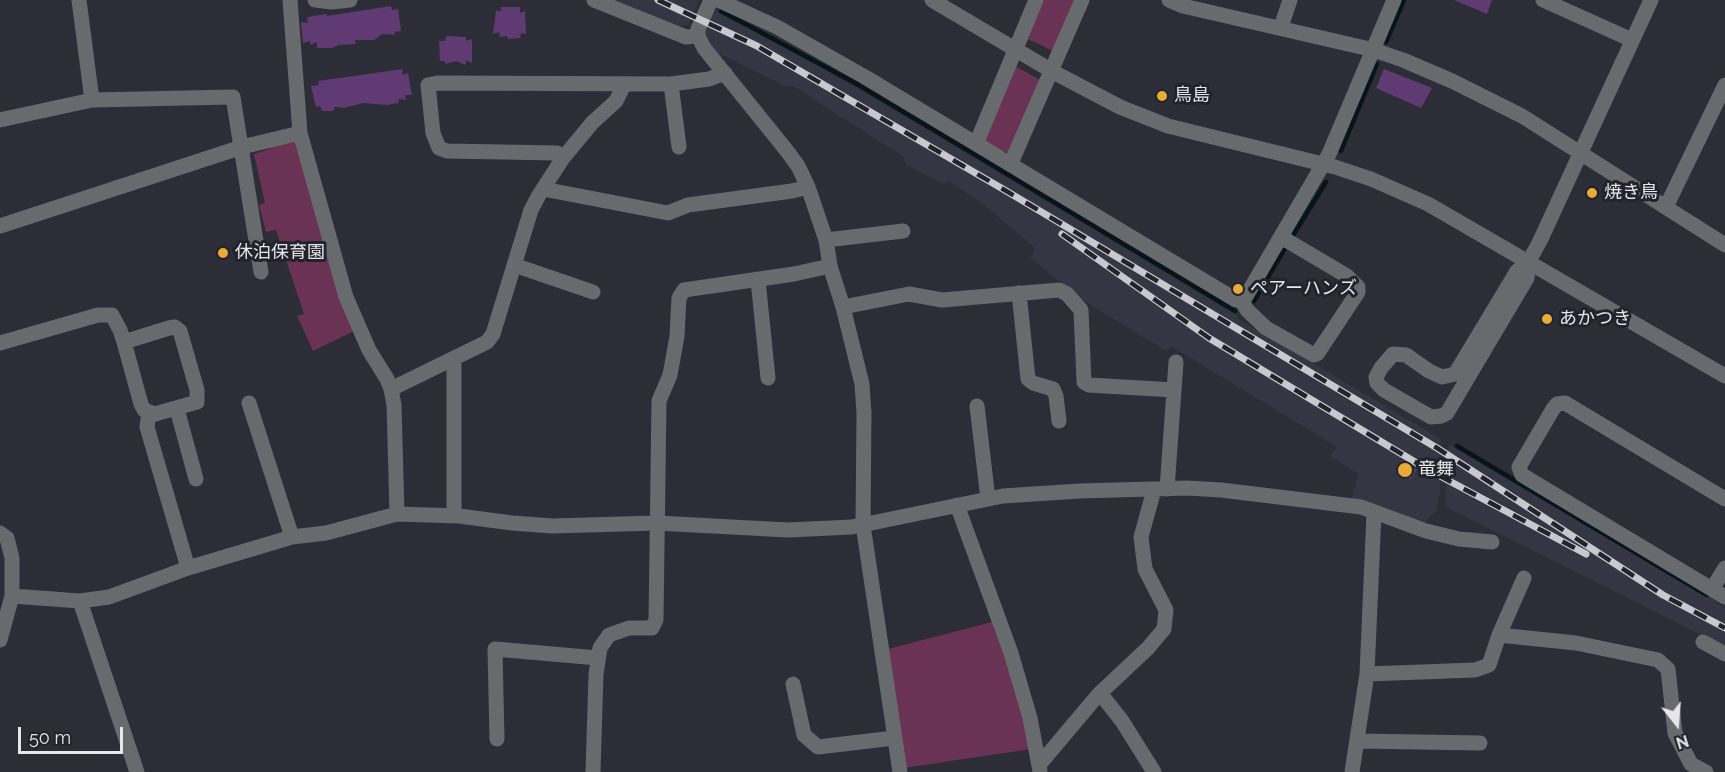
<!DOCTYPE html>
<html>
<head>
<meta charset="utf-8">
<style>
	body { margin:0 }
	#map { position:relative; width:1725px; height:772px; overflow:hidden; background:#2c2d36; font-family:Raleway,sans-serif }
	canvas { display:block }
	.north { position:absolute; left:1647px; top:694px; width:60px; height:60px; -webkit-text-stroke:4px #23232c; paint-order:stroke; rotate:163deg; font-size:16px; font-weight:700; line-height:24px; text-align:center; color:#e6e6ec }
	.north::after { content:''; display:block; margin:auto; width:21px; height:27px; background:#e6e6ec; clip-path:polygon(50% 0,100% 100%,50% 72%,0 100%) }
	.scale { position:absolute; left:18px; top:727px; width:105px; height:27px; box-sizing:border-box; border:3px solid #e6e6ec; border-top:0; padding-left:8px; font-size:18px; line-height:21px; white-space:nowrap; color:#e6e6ec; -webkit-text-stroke:4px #23232c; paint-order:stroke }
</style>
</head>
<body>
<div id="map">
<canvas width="1725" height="772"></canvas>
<div class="north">N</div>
<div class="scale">50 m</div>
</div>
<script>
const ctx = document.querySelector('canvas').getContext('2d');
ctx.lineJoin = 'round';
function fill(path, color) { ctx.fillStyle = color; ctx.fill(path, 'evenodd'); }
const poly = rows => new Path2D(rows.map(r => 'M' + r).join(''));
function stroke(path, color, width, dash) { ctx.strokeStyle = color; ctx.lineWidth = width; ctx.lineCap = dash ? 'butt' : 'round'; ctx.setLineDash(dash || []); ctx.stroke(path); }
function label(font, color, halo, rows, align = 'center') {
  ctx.font = font + ' Raleway,"Noto Sans JP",sans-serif'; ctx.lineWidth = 6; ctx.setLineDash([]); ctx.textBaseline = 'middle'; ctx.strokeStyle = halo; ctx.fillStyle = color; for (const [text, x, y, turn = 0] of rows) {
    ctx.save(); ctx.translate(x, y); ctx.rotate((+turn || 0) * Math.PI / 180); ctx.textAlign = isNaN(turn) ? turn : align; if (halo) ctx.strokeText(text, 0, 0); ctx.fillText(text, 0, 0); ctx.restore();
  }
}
fill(poly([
	[606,0,699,0,688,25,676,27],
	[722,8,720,14,776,41,962,149,1237,315,1238,319,1441,439,1440,492,1436,511,1424,523,1351,500,1359,474,1330,456,1337,447,1171,346,1166,351,1078,297,1031,258,1035,248,983,204,949,181,943,184,905,164,904,157,793,86,786,86,714,51,703,34,713,12],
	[1449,444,1698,593,1703,591,1716,598,1715,602,1725,608,1725,647,1446,507,1446,465]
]), '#353644');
fill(poly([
	[1042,0,1076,0,1055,52,1026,38],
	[1015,66,1042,81,1008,152,1005,152,987,143,985,139],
	[295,140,354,331,313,351,297,316,304,314,276,230,266,232,259,205,265,203,254,154],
	[992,622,1024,708,1031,749,904,768,888,649]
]), '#6a3254');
stroke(poly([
	[721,11,857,84,1235,311],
	[1386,42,1404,0],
	[1341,151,1377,64],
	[1294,234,1326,182],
	[1254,301,1284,250],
	[1457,446,1707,595]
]), '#071419', 4.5);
fill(poly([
	[1454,0,1492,0,1487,14],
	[391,6,392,10,398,9,401,31,394,32,395,35,382,34,374,40,355,40,356,44,339,45,332,48,317,48,317,42,310,45,310,41,303,43,301,22,308,23,307,17,327,14,327,16],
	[501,7,520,7,520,13,525,11,526,34,521,33,520,38,508,39,507,36,500,37,499,32,493,34,496,11,501,11],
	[446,36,466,37,466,41,472,39,472,63,466,60,466,65,456,61,446,64,444,61,440,61,439,41,445,41],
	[403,69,402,75,408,73,412,95,405,95,406,100,399,99,398,103,387,105,363,103,344,108,335,107,333,111,322,111,320,106,316,107,311,86,319,85,318,81],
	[1384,69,1432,88,1421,108,1376,88],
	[1402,461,1416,470,1410,479,1396,471]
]), '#603a73');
stroke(poly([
	[79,0,92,100],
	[290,0,300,133,346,297,369,350,387,379,391,389,394,405,397,514],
	[315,0,332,2,350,0],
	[594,0,686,37,698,36],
	[711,0,698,29,698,36,704,48,787,151,798,166,808,187,826,240,830,266,843,307,862,384,864,413,863,525,900,772],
	[718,0,777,27,865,77,1236,300,1241,300,1247,310,1266,328,1314,355,1317,354,1358,292,1358,287,1347,276,1281,237],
	[932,0,1057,74,1120,107,1168,126,1335,167,1371,179,1428,204,1725,376],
	[1169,0,1183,6,1374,50,1403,60,1452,81,1522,116,1725,245],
	[1543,0,1632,40],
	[1281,27,1290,0],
	[671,84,679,147],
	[0,120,92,100,233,97,261,272],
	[976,144,1036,0],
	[563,158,557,153,447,151,439,148,433,133,428,85,439,83,671,84,709,79,725,73],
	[1011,163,1082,0],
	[543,189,668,213,688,205,792,191,808,187],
	[1666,207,1725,85],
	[0,226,242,147,300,133],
	[826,240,903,231],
	[1529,261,1527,278,1447,413,1441,416,1431,417,1384,390,1377,383,1376,377,1381,368,1393,354,1406,355,1429,371,1442,377,1455,374,1517,271,1529,261,1540,241,1651,0],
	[514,265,593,292],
	[758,280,768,378],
	[1019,293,1028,379,1033,383,1053,389,1056,396,1059,421],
	[1241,300,1245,298,1329,154,1394,0],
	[843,307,909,294,942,300,1059,290,1067,294,1081,310,1084,382,1089,385,1174,390],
	[0,343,98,315,112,315,120,330,124,342,141,404,144,410,155,414,197,402,197,390,180,331,175,327,169,328,124,342],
	[391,389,487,342,493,334,531,210,539,195,563,158,592,123,616,101,624,85],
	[249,403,292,537],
	[977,406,988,499],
	[177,409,196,479],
	[149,412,147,427,188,568],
	[1167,489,1176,362],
	[1725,499,1565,403,1557,404,1553,409,1519,467,1522,475,1725,597],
	[957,505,1011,653,1030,718,1040,771],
	[454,516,454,358],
	[0,533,7,538,12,558,12,596,0,640],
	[1712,589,1725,568],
	[12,596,80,601,109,597,188,568,292,537,326,533,397,514,459,516,512,523,552,526,657,523,788,530,852,527,1003,496,1080,491,1187,488,1221,490,1361,507,1426,531,1459,539,1492,542],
	[80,601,137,772],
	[1499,635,1576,643,1658,660,1668,669,1675,733,1691,764,1706,772],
	[1703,642,1725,654],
	[1367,674,1475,670,1489,665,1499,635,1524,578],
	[793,684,804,735,818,747,894,738],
	[1100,693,1122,721,1154,772],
	[497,739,495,649,598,658],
	[1357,741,1480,743],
	[1039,765,1098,695,1148,648,1164,629,1166,610,1145,569,1141,537,1154,490],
	[593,772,596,674,600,648,609,635,629,628,652,628,656,620,659,401,670,375,677,336,679,298,684,290,794,274,830,266],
	[1352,772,1367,674,1374,513]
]), '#676b6e', 15);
const rail = poly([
	[658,0,757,46,1008,192,1437,448,1663,595,1725,628],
	[1062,234,1209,338,1425,468,1586,554]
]);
stroke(rail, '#c8c8cf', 7);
stroke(rail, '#23232c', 4.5, [14]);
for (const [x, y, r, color] of [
	[1162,96,6,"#eaaa38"],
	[1592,193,6,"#eaaa38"],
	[223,253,6,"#eaaa38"],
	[1238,289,6,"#eaaa38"],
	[1547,319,6,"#eaaa38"],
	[1405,470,8,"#eaaa38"]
]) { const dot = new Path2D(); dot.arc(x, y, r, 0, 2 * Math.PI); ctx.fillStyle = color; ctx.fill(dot); stroke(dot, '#23232c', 2); }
label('18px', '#e6e6ec', '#23232c', [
	["鳥島",1174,96],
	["焼き鳥",1604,193],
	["休泊保育園",235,253],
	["ペアーハンズ",1250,289],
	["あかつき",1559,319],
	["竜舞",1418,470]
], 'left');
</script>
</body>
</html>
